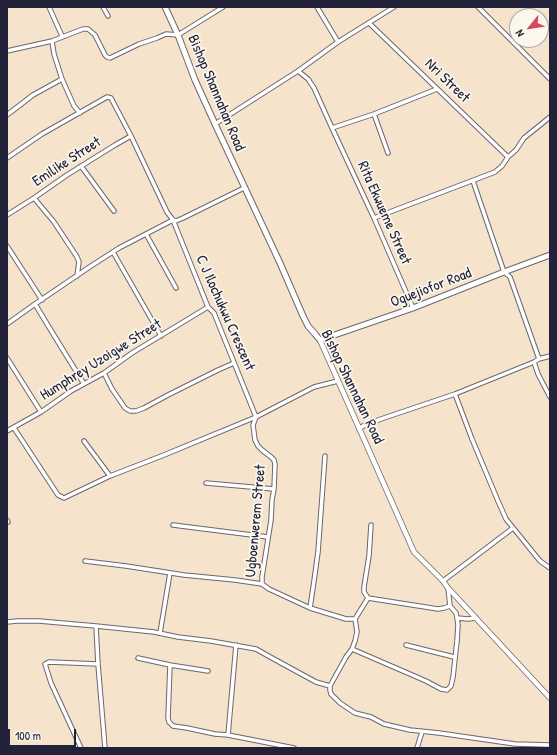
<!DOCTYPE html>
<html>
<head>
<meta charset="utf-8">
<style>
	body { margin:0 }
	#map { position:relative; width:557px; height:755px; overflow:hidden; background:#f5e4cb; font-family:"Patrick Hand",sans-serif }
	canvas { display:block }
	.frame { position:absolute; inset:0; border:8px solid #22223b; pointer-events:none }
	.north { position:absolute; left:509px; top:8px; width:40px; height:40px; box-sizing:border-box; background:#fbf7ec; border:1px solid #a4a2a5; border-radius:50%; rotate:240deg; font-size:11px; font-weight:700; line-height:16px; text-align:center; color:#22223b }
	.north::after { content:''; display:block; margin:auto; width:14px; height:18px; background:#d1495b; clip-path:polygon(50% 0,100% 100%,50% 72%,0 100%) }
	.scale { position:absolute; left:8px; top:729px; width:68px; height:18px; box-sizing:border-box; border:2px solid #22223b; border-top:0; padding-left:5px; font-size:12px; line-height:14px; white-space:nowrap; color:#22223b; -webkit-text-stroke:3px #fbf7ec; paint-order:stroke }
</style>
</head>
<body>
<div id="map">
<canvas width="557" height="755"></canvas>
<div class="frame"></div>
<div class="north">N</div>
<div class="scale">100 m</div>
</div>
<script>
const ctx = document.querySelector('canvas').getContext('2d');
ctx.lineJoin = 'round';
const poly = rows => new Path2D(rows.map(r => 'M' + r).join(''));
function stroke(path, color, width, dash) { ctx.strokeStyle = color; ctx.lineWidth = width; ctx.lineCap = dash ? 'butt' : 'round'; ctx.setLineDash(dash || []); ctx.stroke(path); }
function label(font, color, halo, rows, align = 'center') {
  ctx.font = font + ' "Patrick Hand",sans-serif'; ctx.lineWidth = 3.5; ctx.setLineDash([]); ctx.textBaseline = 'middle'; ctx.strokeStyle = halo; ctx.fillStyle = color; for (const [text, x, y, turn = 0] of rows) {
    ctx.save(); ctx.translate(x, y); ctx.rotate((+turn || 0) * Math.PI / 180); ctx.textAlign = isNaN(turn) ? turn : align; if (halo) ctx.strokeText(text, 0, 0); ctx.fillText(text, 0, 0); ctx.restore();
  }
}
const minor = poly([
	[49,7,62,36],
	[103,7,108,16],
	[317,7,338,42],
	[478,7,550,79],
	[369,23,508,157],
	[52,41,54,54,62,79,74,106,80,113],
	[7,51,52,41,83,29,88,29,95,35,105,55,107,57,110,58,139,44,157,38,166,34,178,35,223,7],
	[298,71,308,79,314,88,332,128,374,218,413,308],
	[374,114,388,153],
	[7,115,33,95,62,79],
	[215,124,298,71,338,42,394,7],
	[332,128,374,114,437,89],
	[7,158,42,134,107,97,111,98,131,136,167,212,173,220,208,307,214,313,256,417],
	[81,166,114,211],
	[473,181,504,272,510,277,539,359],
	[34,198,54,222,77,257,79,262,77,276],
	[7,215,34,198,67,175,115,145,131,136],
	[374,218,495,172,502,166,508,157,516,150,524,138,550,117],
	[146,234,176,288],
	[7,246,42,300],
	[113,252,161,336],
	[35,304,55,337,84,384],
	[7,324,35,304,91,266,119,248,173,220,176,221,183,218,244,188],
	[7,358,41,412],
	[534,362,538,374,550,397],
	[104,373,112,389,125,408,130,411,136,411,144,408,168,395,218,370,234,363],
	[455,394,472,439,498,501,506,519,540,561,550,568],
	[256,417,253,425,255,440,258,446,262,450,271,457,274,460,275,464,274,489,272,500,271,520,262,577,262,584],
	[14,428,58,495,64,498,110,476,164,455,256,417,314,387,338,381],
	[359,429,363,426,381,419,455,394,534,362,539,359,550,356],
	[7,431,41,412,71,391,104,373,132,353,208,307],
	[84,441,110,476],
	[206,483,274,489],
	[7,520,8,522],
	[173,525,268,537],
	[371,525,369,556,364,587,364,592,368,598,438,609,444,608,450,606],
	[85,561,126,566,184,575,235,580,262,584,269,589,310,608,346,619,355,619],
	[443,581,513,528],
	[368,598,355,619,357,632,355,641,352,649,346,657,330,686,330,690,331,694,340,703,355,713,371,717,384,724,410,730,439,733,515,744,550,745],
	[310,608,314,581,318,552,325,456],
	[457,618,468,619,476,618],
	[7,622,17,621,39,621,96,626,154,632,178,637,211,641,256,649,272,658,316,682,330,686],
	[96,626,98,664,105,748],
	[160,633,170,573],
	[406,645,454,657],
	[352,649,426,681,441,689,447,690,451,686,453,677,457,641,458,625,457,618,456,613,450,606,448,588],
	[138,658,170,665,208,671],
	[170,665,168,718,169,722,173,726,187,728,215,734,228,735,294,748],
	[228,735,236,645],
	[81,748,51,683,45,664,49,662,98,664],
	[417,748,422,732]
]);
const tertiary = poly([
	[320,340,414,552,443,581,448,588,550,698]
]);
const secondary = poly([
	[165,7,178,35,195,80,215,124,280,263,303,316,308,326,315,334,320,340,413,308,504,272,550,255]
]);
stroke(minor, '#6c666d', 5.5);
stroke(tertiary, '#6c666d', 6);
stroke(secondary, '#6c666d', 7);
stroke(minor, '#fff', 3.5);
stroke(tertiary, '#fff', 4.5);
stroke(secondary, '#fff', 5);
label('15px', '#22223b', '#fbf7ec', [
	["Nri Street",447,81,44],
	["Bishop Shannahan Road",216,93,67],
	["Emilike Street",67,162,-33],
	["Rita Ekwueme Street",384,213,66],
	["Oguejiofor Road",431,288,-21],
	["C J Ilochukwu Crescent",225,313,66],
	["Humphrey Uzoigwe Street",101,360,-32],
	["Bishop Shannahan Road",352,387,64],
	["Ugboenwerem Street",256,521,-85]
]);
</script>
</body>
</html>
